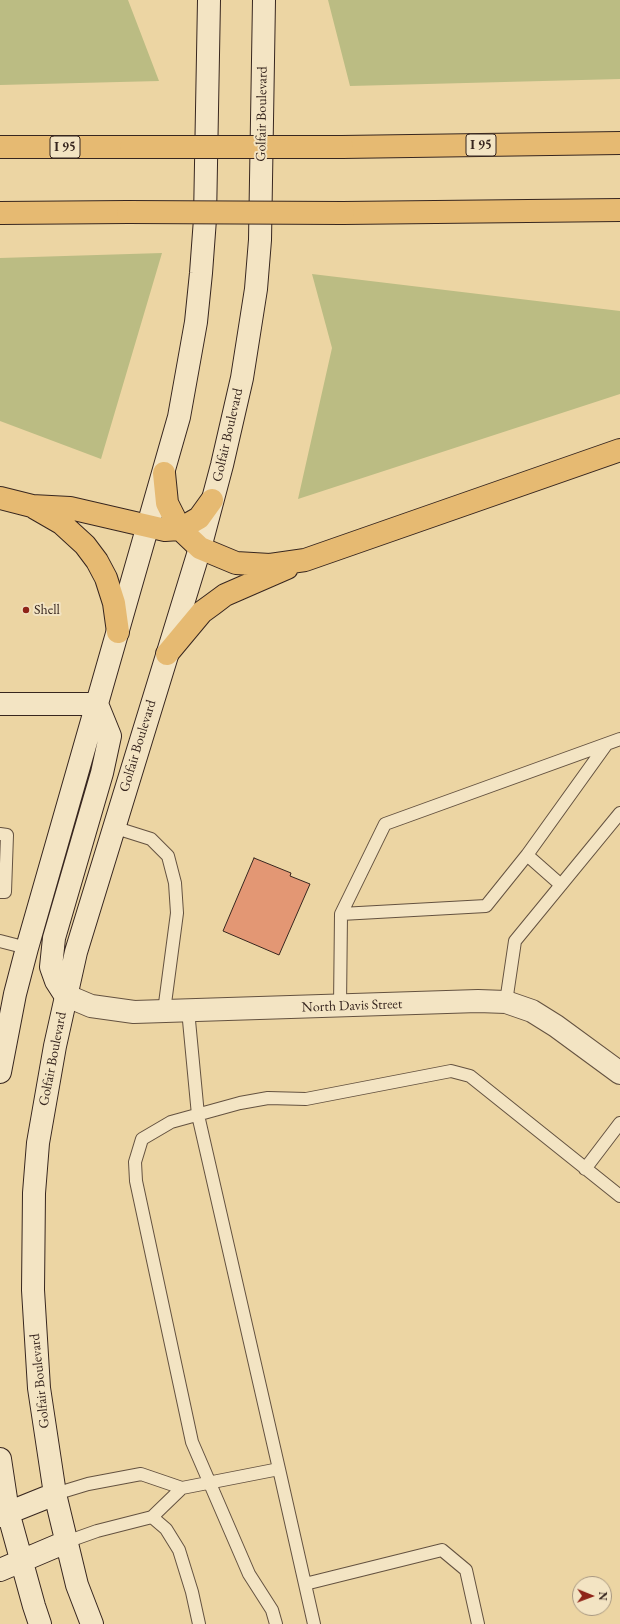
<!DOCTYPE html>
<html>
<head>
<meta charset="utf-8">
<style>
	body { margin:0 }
	#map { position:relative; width:620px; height:1624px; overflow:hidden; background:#ecd5a3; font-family:"EB Garamond",serif }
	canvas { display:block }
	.north { position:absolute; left:572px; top:1576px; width:40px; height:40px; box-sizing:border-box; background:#f3e4c3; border:1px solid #a89881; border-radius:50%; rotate:91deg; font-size:11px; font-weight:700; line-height:16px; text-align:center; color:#37261f }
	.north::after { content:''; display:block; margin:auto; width:14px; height:18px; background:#8f2418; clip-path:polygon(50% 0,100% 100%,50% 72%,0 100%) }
</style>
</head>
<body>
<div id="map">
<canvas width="620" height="1624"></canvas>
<div class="north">N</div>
</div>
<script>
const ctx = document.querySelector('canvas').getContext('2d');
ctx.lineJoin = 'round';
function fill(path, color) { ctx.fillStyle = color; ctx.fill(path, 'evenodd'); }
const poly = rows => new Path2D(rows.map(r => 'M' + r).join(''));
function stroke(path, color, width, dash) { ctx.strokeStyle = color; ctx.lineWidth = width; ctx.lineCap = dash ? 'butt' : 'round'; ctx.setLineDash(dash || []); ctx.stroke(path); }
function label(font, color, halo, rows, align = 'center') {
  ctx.font = font + ' "EB Garamond",serif'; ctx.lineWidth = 4; ctx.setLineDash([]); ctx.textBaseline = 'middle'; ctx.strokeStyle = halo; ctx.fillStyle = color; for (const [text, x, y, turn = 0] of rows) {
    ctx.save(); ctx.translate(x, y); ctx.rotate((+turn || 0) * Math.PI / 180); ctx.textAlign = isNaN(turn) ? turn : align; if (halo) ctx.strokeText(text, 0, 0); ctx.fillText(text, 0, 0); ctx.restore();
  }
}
fill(poly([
	[0,0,128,0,159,81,0,85],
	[328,0,620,0,620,79,350,86],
	[162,253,101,459,0,421,0,258],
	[312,274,620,311,620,394,298,499,332,348]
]), '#bbbc83');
const building = poly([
	[254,858,291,873,290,876,310,884,279,955,223,931,254,858]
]);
fill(building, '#e39774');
stroke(building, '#37261f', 1);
const lane = poly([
	[113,827,151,839,168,856,175,883,177,913,164,1011],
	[0,834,7,835,5,892,0,892],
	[527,855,561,885],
	[341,914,486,906,527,855,606,745],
	[0,941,27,948],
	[506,1002,515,941,620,813],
	[340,1006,341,914,385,824,620,739],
	[188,1010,198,1115,279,1469],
	[585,1169,620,1123],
	[55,1494,88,1484,141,1474,182,1488,279,1469,314,1624],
	[152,1517,166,1529,179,1550,192,1592,199,1624],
	[66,1542,97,1531,152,1517,182,1488],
	[305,1584,442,1550,466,1570,478,1624],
	[276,1624,272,1610,249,1574,192,1442,136,1181,135,1162,142,1139,171,1122,240,1103,268,1098,306,1099,451,1071,470,1076,620,1196]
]);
const street = poly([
	[65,995,91,1006,134,1012,478,1001,506,1002,532,1011,556,1026,620,1073]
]);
const secondary = poly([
	[0,704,97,704,110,736,102,773,54,938,51,967,56,981,65,995],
	[0,1072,15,994,27,948,179,417,196,322,201,273,205,219,209,0],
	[0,1459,8,1512,34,1606,40,1624],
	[0,1516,55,1494],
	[0,1570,66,1542],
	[92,1624,77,1585,55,1494,39,1388,33,1290,34,1193,38,1143,55,1046,76,952,200,548,222,465,242,378,256,289,260,240,264,0]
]);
const highway = poly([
	[0,147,131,147],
	[342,147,620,143],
	[0,213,128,212],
	[343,213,620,210],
	[164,473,167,503,180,529,200,548,236,563,270,565,305,560,620,450],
	[0,498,32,506,70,508,165,530,180,529,199,518,212,500],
	[35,508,61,523,85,545,97,561,106,578,114,603,118,632],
	[167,654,202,612,213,604,225,595,287,568]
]);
stroke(lane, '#645240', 14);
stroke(street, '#645240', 24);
stroke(secondary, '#37261f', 24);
stroke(highway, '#37261f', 24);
stroke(lane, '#f3e4c3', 12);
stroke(street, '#f3e4c3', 22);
stroke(secondary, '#f3e4c3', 22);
stroke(highway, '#e6ba72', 22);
const highwayBridge = poly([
	[131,147,342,147],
	[128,212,343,213]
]);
stroke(highwayBridge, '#37261f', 24, []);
stroke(highwayBridge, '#e6ba72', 22);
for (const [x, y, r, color] of [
	[26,610,4,"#8f2418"]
]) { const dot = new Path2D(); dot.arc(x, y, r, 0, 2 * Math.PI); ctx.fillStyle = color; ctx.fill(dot); stroke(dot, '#f3e4c3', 1.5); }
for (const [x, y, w] of [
	[481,145,30],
	[65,147,30]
]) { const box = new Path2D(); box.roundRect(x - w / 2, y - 11, w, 22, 3); ctx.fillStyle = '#f3e4c3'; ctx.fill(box); stroke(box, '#37261f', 1); }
label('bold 13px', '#37261f', null, [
	["I 95",481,145],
	["I 95",65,147]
]);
label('14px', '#37261f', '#f3e4c3', [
	["Golfair Boulevard",262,114,-89],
	["Golfair Boulevard",228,435,-77],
	["Golfair Boulevard",138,746,-73],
	["North Davis Street",352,1006,-2],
	["Golfair Boulevard",53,1059,-79],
	["Golfair Boulevard",40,1381,-96]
]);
label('14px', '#37261f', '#f3e4c3', [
	["Shell",34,610]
], 'left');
</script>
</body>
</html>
